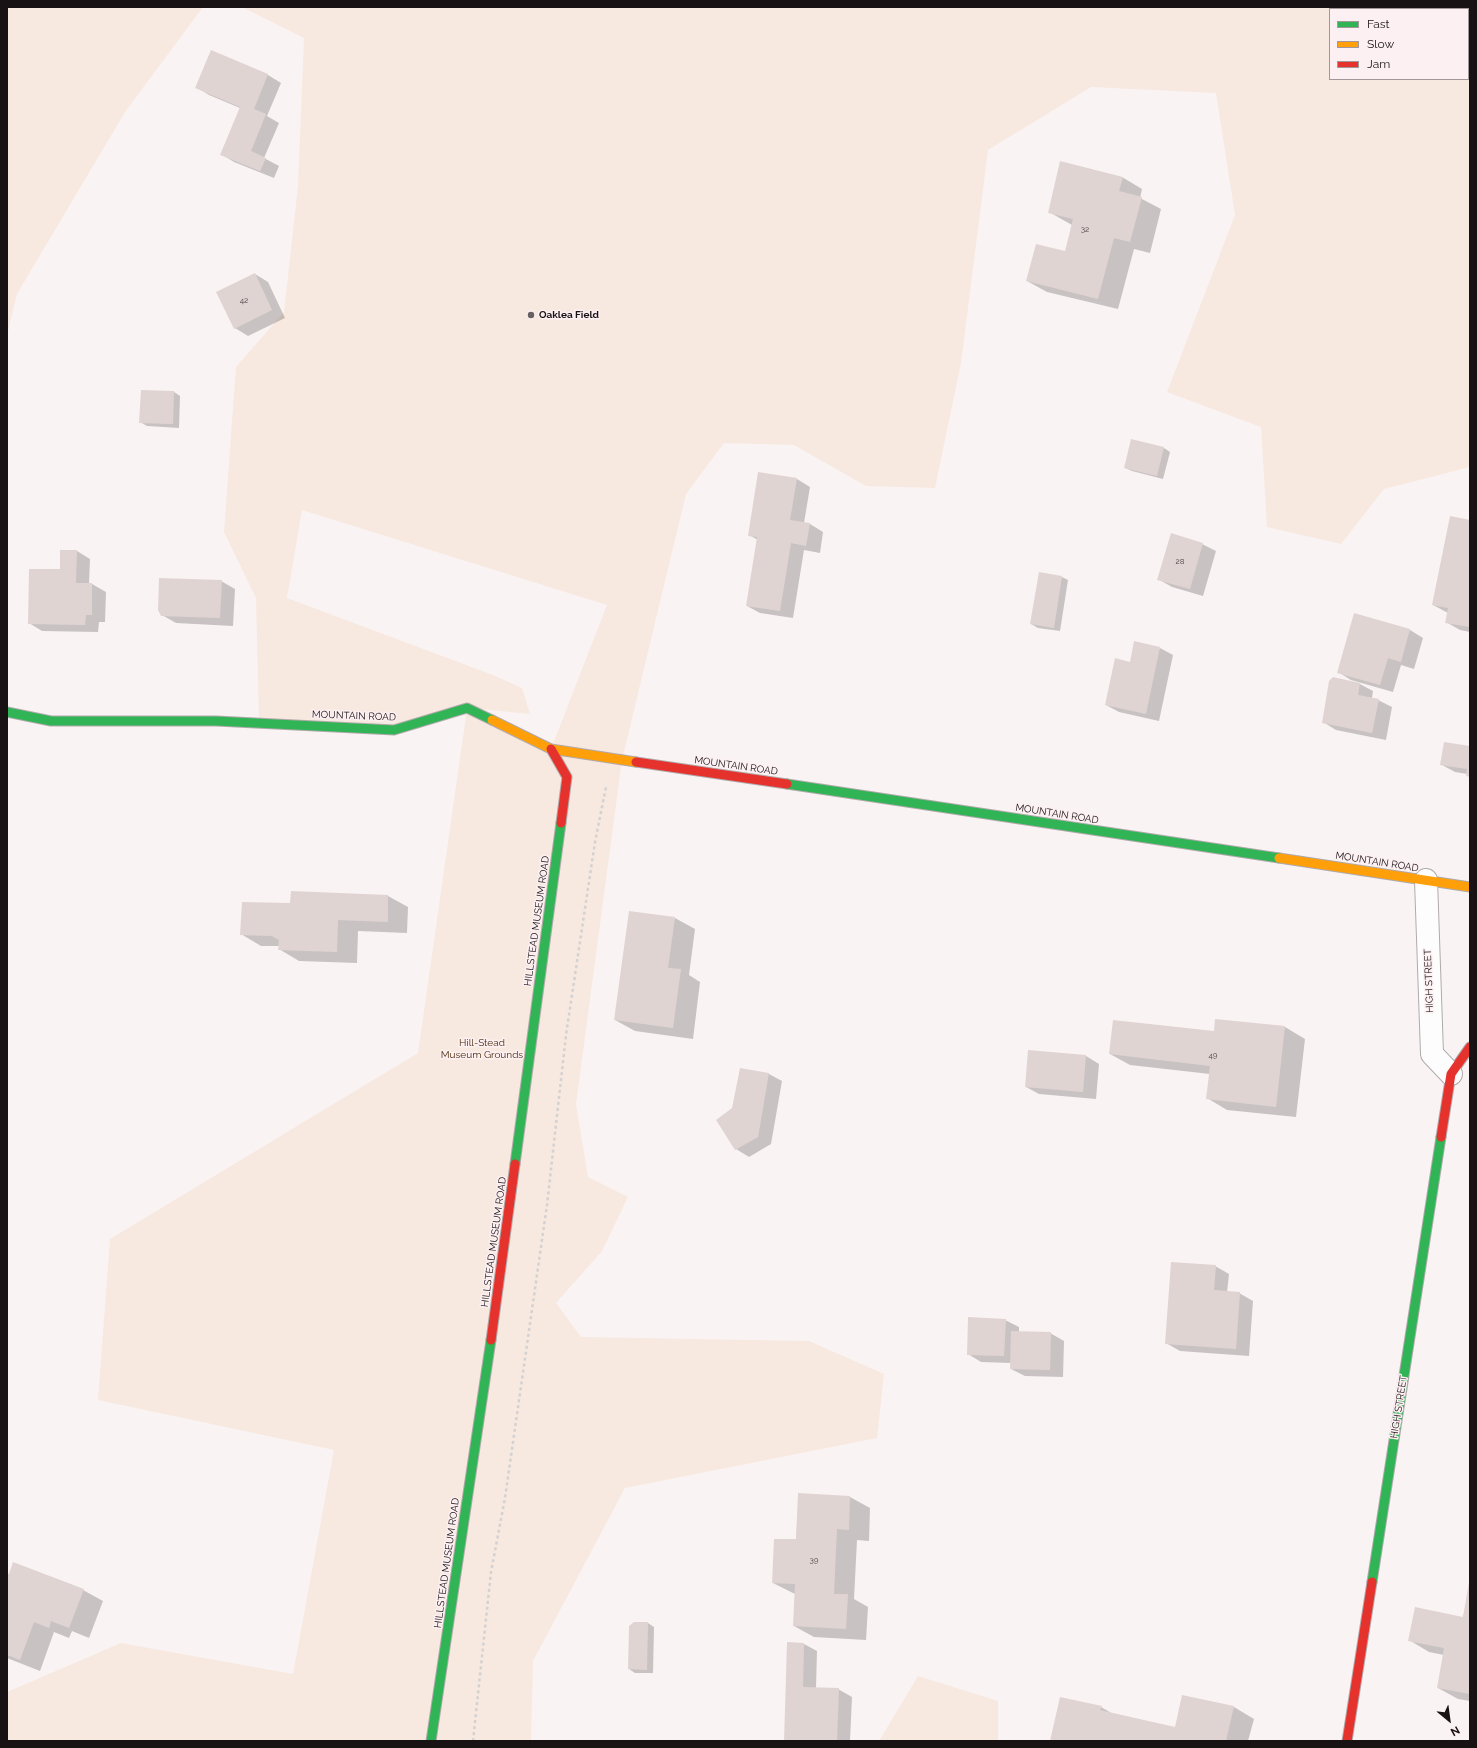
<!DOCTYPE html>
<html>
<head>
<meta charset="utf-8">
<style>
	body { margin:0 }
	#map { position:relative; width:1477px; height:1748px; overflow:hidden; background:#faf3f4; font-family:Raleway,sans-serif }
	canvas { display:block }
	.frame { position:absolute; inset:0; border:8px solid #191214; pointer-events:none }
	.legend { position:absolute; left:1329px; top:8px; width:140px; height:72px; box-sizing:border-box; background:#fdf0f3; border:1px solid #a2979a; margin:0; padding:5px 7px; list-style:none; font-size:12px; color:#191214 }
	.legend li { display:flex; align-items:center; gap:8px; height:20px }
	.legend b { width:20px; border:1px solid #a2979a }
	.north { position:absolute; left:1429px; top:1700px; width:40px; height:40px; -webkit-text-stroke:3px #fdf0f3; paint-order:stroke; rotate:151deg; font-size:11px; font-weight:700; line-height:16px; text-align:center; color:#191214 }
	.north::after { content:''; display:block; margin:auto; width:14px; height:18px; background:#191214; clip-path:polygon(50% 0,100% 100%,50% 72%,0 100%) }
</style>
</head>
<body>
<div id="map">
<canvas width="1477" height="1748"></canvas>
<div class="frame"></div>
<ul class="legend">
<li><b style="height:5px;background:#30b455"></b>Fast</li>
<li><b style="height:5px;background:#ff9f0a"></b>Slow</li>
<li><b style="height:5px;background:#e5322d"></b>Jam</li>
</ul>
<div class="north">N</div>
</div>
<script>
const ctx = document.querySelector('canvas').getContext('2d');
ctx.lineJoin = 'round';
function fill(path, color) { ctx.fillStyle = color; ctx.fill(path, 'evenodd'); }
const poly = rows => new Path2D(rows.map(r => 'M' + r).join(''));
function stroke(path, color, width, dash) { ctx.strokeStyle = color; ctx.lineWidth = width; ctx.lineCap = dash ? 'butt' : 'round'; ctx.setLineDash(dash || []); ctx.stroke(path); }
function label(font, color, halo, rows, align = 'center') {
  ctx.font = font + ' Raleway,sans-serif'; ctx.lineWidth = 3; ctx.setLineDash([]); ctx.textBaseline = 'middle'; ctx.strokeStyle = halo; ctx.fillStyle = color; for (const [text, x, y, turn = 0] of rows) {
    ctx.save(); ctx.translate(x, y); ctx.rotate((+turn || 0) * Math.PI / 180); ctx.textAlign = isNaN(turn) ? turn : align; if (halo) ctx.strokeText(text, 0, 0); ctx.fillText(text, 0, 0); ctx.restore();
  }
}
fill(poly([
	[7,7,203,7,125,112,17,294,7,335],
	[242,7,1470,7,1470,467,1384,489,1341,544,1267,527,1261,427,1167,392,1235,215,1216,93,1091,87,988,150,961,363,935,488,866,486,794,445,724,443,686,494,622,760,576,1104,588,1177,628,1197,602,1251,556,1303,581,1337,809,1341,884,1374,877,1438,625,1488,533,1661,531,1741,7,1741,7,1692,121,1643,293,1674,334,1450,98,1400,110,1239,418,1053,467,709,394,730,259,723,256,598,224,532,236,367,284,312,298,186,304,38],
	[1330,9,1468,9,1468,79,1330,79],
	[302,510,607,605,551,749,469,708,530,714,522,688,493,675,287,598],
	[918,1676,998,1701,998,1741,879,1741]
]), '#f7e9df');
fill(poly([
	[211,52,268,75,281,83,267,116,279,123,264,158,279,166,274,178,234,162,221,154,240,108,209,95,196,87],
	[1122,177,1142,189,1140,198,1161,209,1150,253,1134,249,1118,309,1047,292,1027,281,1066,252,1072,225,1049,212],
	[255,274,268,282,285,318,248,336,235,328],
	[174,392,180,396,179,428,147,426,140,422],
	[1164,448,1170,452,1163,479,1132,471,1125,468],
	[797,479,810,487,804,523,810,524,823,532,820,553,804,550,793,618,760,613,747,606,758,540,749,535],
	[1470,521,1470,632,1460,630,1446,622,1448,613,1433,605],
	[1202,544,1216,551,1203,596,1172,587,1158,579],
	[77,551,90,559,89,584,92,584,106,592,105,622,99,622,98,632,42,631,29,623,61,570],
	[1062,577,1068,580,1060,631,1038,628,1031,624],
	[221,581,235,589,233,626,176,623,162,615],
	[1355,615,1410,630,1423,638,1414,669,1401,665,1393,692,1351,680,1338,672],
	[1160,648,1173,655,1159,721,1119,712,1106,705],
	[1358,683,1373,691,1372,698,1378,700,1392,707,1386,740,1336,730,1323,722],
	[1470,747,1470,777,1467,774,1455,772,1442,765],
	[292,892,388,896,408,907,407,933,358,931,357,963,299,961,279,949,279,946,261,946,241,934,291,904],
	[675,918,695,929,689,975,700,982,693,1039,635,1031,615,1020],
	[1285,1027,1305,1039,1296,1117,1227,1110,1207,1098,1210,1074,1130,1065,1110,1054,1215,1033],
	[1086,1056,1099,1064,1096,1099,1039,1094,1026,1087],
	[741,1069,769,1074,782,1081,771,1144,749,1157,736,1149,733,1109],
	[1215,1266,1229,1274,1227,1292,1239,1293,1253,1301,1249,1356,1180,1351,1166,1343],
	[1005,1320,1019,1327,1019,1333,1050,1333,1064,1341,1063,1377,1025,1376,1011,1369,1011,1363,981,1362,968,1354],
	[799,1495,850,1497,870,1508,869,1541,857,1540,854,1599,868,1607,866,1640,814,1637,794,1626,795,1594,773,1583,796,1540],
	[7,1575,83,1590,103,1601,89,1638,72,1631,69,1638,54,1632,40,1671,7,1658],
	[1470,1584,1470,1701,1458,1699,1438,1688,1444,1655,1429,1652,1409,1640,1463,1618],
	[648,1623,654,1627,653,1673,635,1673,629,1669],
	[804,1644,817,1651,816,1688,838,1689,852,1697,850,1741,785,1741],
	[1101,1707,1113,1714,1175,1728,1234,1707,1254,1719,1248,1741,1051,1741]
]), '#0003');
fill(poly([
	[211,50,268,74,254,109,266,114,251,151,266,158,260,171,220,155,240,107,195,88],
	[1060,161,1123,177,1119,191,1142,197,1130,242,1114,238,1098,299,1026,281,1036,244,1065,251,1073,219,1048,213],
	[255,273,272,310,234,329,216,292],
	[141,390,174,391,173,424,139,423],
	[1131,439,1164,447,1157,476,1124,468],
	[758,472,797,478,790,520,810,523,806,546,791,543,780,611,746,606,757,537,748,536],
	[1450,516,1470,520,1470,627,1445,623,1448,608,1432,605],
	[1171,533,1203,543,1190,589,1157,580],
	[60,550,77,550,76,583,92,583,92,615,86,615,85,625,28,624,29,569,60,569],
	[1039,572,1062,576,1054,628,1030,624],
	[159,578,222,580,220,618,161,616,158,610],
	[1354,613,1410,629,1401,662,1388,658,1380,685,1337,673],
	[1134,641,1160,647,1146,714,1105,705,1115,658,1130,662],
	[1333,677,1360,683,1358,695,1379,699,1372,733,1322,723,1329,681],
	[1444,742,1470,746,1470,777,1466,776,1467,769,1440,765],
	[291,891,388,895,388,922,338,920,337,952,278,950,279,940,272,936,240,935,242,902,290,903],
	[629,911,675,917,668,968,681,969,673,1028,614,1020],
	[1215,1019,1285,1026,1276,1107,1206,1099,1210,1066,1109,1054,1113,1020,1214,1031],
	[1028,1050,1086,1055,1083,1092,1025,1087],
	[740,1068,769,1073,758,1137,735,1150,716,1120,732,1108],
	[1171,1262,1216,1265,1214,1290,1240,1292,1236,1349,1165,1344],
	[968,1317,1006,1319,1004,1356,967,1355],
	[1011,1331,1051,1332,1050,1370,1010,1369],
	[798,1493,850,1496,849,1530,837,1529,834,1594,848,1594,846,1629,793,1626,795,1584,772,1583,774,1539,796,1539],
	[13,1562,84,1589,69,1628,51,1621,49,1628,34,1622,20,1660,7,1655,7,1573,9,1574],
	[1469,1582,1470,1582,1470,1694,1437,1688,1444,1648,1408,1641,1415,1607,1463,1617],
	[634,1622,648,1622,647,1670,628,1669,629,1626],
	[787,1642,804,1643,803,1687,839,1688,837,1741,784,1741],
	[1182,1695,1234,1706,1226,1741,1050,1741,1060,1697,1102,1706,1100,1710,1175,1727]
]), '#e0d4d3');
const street = poly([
	[1426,880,1432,1054,1451,1074]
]);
const fast = poly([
	[7,712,51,721,216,721,394,730,467,708,492,720],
	[787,784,1279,858],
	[515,1164,561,823],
	[1372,1582,1441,1137],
	[431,1741,491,1340]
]);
const slow = poly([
	[492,720,551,749,636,762],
	[1279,858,1470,887]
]);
const jam = poly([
	[551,749,567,777,561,823],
	[636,762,787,784],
	[1441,1137,1451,1074,1470,1047],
	[491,1340,515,1164],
	[1347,1741,1372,1582]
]);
stroke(street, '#b1aaac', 24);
stroke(fast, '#b1aaac', 11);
stroke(slow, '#b1aaac', 11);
stroke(jam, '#b1aaac', 11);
stroke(poly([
	[473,1741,491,1572,505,1498,547,1205,566,1035,595,842,606,787]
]), '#d4d1d2', 2.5, [3, 3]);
stroke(street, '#fefdfd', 22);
stroke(fast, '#30b455', 9);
stroke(slow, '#ff9f0a', 9);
stroke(jam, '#e5322d', 9);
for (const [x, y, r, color] of [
	[531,315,4,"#686162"]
]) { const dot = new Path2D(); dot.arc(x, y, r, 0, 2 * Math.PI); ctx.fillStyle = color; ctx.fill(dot); stroke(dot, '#fdf0f3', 1.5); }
label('8px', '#4b4244', null, [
	["32",1085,230],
	["42",244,301],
	["28",1180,562],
	["49",1213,1056],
	["39",814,1561]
]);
label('bold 10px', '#191214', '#fdf0f3', [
	["Oaklea Field",539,315]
], 'left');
label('10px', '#191214', '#fdf0f3', [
	["MOUNTAIN ROAD",354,716,2],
	["MOUNTAIN ROAD",736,766,8],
	["MOUNTAIN ROAD",1057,814,9],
	["MOUNTAIN ROAD",1377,862,9],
	["HILLSTEAD MUSEUM ROAD",537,921,-82],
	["HIGH STREET",1429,981,-92],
	["HILLSTEAD MUSEUM ROAD",494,1242,-82],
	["HIGH STREET",1399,1407,-81],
	["HILLSTEAD MUSEUM ROAD",447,1563,-82]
]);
label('10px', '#4b2a09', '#fdf0f3', [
	["Hill-Stead",482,1043],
	["Museum Grounds",482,1055]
]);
</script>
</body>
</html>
